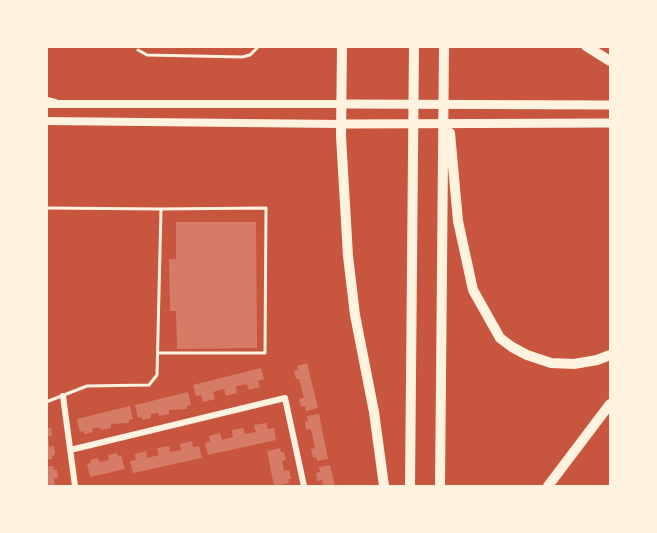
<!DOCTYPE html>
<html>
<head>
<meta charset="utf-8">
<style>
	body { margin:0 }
	#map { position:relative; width:657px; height:533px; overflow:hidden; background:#c8553d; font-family:Mulish,sans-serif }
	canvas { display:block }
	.frame { position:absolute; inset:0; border:48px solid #fff3e0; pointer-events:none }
</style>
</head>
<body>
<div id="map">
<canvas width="657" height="533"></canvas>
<div class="frame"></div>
</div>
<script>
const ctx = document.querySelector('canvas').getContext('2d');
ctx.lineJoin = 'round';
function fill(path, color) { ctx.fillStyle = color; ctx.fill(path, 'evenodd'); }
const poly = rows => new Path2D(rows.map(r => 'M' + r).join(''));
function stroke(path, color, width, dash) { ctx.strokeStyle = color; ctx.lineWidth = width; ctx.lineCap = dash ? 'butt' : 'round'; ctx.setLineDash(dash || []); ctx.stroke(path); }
fill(poly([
	[176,222,256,222,257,348,177,349,176,311,170,311,169,259,176,259],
	[307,363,318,408,306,411,305,406,301,407,299,399,304,398,299,379,296,379,294,371,298,370,297,366],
	[261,368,264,379,258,381,260,387,249,390,247,384,236,386,237,393,226,396,224,389,213,392,215,399,203,402,201,395,196,396,193,385],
	[188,392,191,405,187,406,187,409,169,410,169,414,159,416,158,413,151,414,151,418,142,420,142,417,138,418,135,405],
	[130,406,133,419,129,420,129,423,111,424,111,428,101,430,100,428,92,428,93,432,84,434,84,431,80,432,77,419],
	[319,414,328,459,317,461,316,457,313,458,311,449,315,448,311,429,306,430,305,422,308,421,307,416],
	[266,423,268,429,274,428,276,440,208,455,205,443,210,442,209,436,220,433,222,440,233,437,232,430,243,428,245,434,256,432,254,425],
	[46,428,51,428,52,436,48,436,49,447,54,446,55,455,52,456,53,459,46,460],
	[192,441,193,447,199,446,202,458,133,473,130,461,136,460,135,454,146,451,147,458,159,455,157,448,169,446,170,452,181,450,180,444],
	[280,448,281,452,284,452,286,460,282,461,284,471,289,470,291,479,288,479,289,483,274,486,267,451],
	[117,453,118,456,121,455,125,469,90,477,87,464,91,463,90,460,98,458,99,462,109,460,108,455],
	[330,465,335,486,323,486,322,480,317,481,316,473,320,472,319,467],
	[53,466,54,470,57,469,58,478,54,478,55,486,46,486,46,467]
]), '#d67c66');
stroke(poly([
	[138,50,147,55,242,57,250,55,259,46],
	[46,98,57,101],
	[46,208,161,209,157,375,149,385,87,386,46,402],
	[158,353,265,353,266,208,161,209]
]), '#fff3e0', 3);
stroke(poly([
	[63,396,75,486],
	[70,450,285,398,304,486]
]), '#fff3e0', 6);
stroke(poly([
	[46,104,341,104],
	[46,121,341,124]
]), '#fff3e0', 8);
stroke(poly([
	[341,104,610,105],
	[341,124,610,123]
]), '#fff3e0', 9);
stroke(poly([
	[342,46,341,136,348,256,355,315,374,412,384,486],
	[586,46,610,61],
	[450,133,458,221,473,290,500,338,512,347,527,355,551,363,574,364,597,360,610,355],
	[410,486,414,46],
	[440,486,444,46],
	[548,486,610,404]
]), '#fff3e0', 10);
</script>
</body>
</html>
